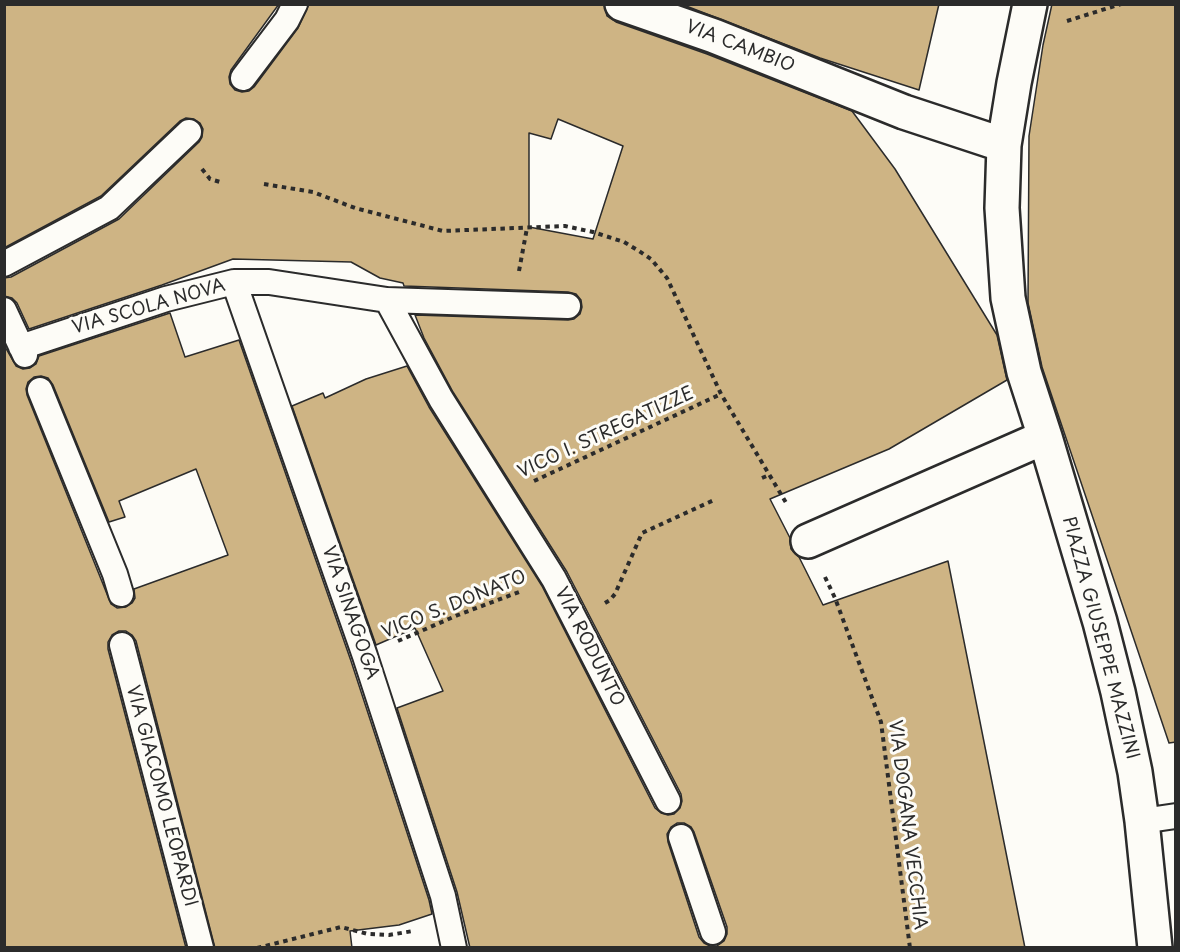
<!DOCTYPE html>
<html>
<head>
<meta charset="utf-8">
<style>
	body { margin:0 }
	#map { position:relative; width:1180px; height:952px; overflow:hidden; background:#fdfcf7; font-family:"Playpen Sans",sans-serif }
	canvas { display:block }
	.frame { position:absolute; inset:0; border:6px solid #2b2b2b; pointer-events:none }
</style>
</head>
<body>
<div id="map">
<canvas width="1180" height="952"></canvas>
<div class="frame"></div>
</div>
<script>
const ctx = document.querySelector('canvas').getContext('2d');
ctx.lineJoin = 'round';
function fill(path, color) { ctx.fillStyle = color; ctx.fill(path, 'evenodd'); }
const poly = rows => new Path2D(rows.map(r => 'M' + r).join(''));
function stroke(path, color, width, dash) { ctx.strokeStyle = color; ctx.lineWidth = width; ctx.lineCap = dash ? 'butt' : 'round'; ctx.setLineDash(dash || []); ctx.stroke(path); }
function label(font, color, halo, rows, align = 'center') {
  ctx.font = font + ' "Playpen Sans",sans-serif'; ctx.lineWidth = 6; ctx.setLineDash([]); ctx.textBaseline = 'middle'; ctx.strokeStyle = halo; ctx.fillStyle = color; for (const [text, x, y, turn = 0] of rows) {
    ctx.save(); ctx.translate(x, y); ctx.rotate((+turn || 0) * Math.PI / 180); ctx.textAlign = isNaN(turn) ? turn : align; if (halo) ctx.strokeText(text, 0, 0); ctx.fillText(text, 0, 0); ctx.restore();
  }
}
const building = poly([
	[4,4,279,4,231,70,229,77,230,84,235,90,242,92,249,91,254,87,298,28,309,4,604,4,607,16,616,22,707,54,852,111,895,169,997,335,1007,380,889,449,770,499,790,538,791,549,799,557,823,605,948,561,1025,948,470,948,457,892,397,708,443,691,415,628,376,645,292,406,323,393,325,398,366,379,407,366,429,407,542,586,655,808,661,813,668,815,674,814,680,808,682,801,681,794,567,572,453,392,424,338,415,315,568,320,574,319,580,314,582,307,581,300,576,294,568,292,404,286,403,283,380,278,351,262,233,259,162,285,29,329,17,303,12,298,4,296,4,278,11,277,119,219,199,142,202,137,203,129,200,123,194,119,186,118,180,121,101,196,4,248,4,4],
	[558,119,623,146,593,239,529,227,529,133,551,139,558,119],
	[684,823,691,827,694,832,727,927,727,934,724,941,717,946,710,946,704,943,699,937,668,842,667,834,671,827,677,823,684,823],
	[681,4,939,4,919,90,820,58,681,4],
	[1052,4,1176,4,1176,742,1169,743,1042,367,1028,303,1029,136,1043,45,1052,4],
	[170,313,185,357,239,340,351,661,429,900,432,914,399,925,350,931,352,948,215,948,136,641,132,635,126,631,119,631,112,635,108,642,108,649,186,948,4,948,4,345,16,366,23,369,30,368,36,364,39,356,170,313],
	[41,376,48,378,53,385,109,522,125,517,119,501,196,469,228,555,134,589,135,598,132,603,126,607,117,608,111,604,27,395,26,389,28,382,34,377,41,376]
]);
fill(building, '#ceb484');
stroke(building, '#2b2b2b', 1.5);
const service = poly([
	[243,78,287,20,295,4],
	[4,264,109,208,189,132],
	[234,282,365,656,443,896,454,948],
	[387,300,568,306],
	[4,310,25,355],
	[21,347,166,299,234,282,269,282,387,300,441,399,554,579,668,801],
	[40,390,115,574,121,594],
	[122,645,201,948],
	[1142,821,1176,816],
	[681,837,713,932]
]);
const minor = poly([
	[622,4,714,36,904,112,1004,145],
	[1030,4,1014,83,1004,145,1002,208,1008,298,1024,372,1045,437,1100,622,1118,692,1135,772,1142,821,1155,948],
	[808,541,1045,437]
]);
stroke(service, '#2b2b2b', 28);
stroke(minor, '#2b2b2b', 38);
stroke(poly([
	[1067,21,1121,4],
	[202,169,210,179,220,182],
	[264,184,313,192,355,208,443,231,565,226,593,232,624,242,639,251,651,259,667,278,721,394,788,506],
	[519,271,527,228],
	[762,478,769,475],
	[534,481,721,394],
	[825,577,835,598,881,722,910,948],
	[605,603,610,600,615,594,642,533,714,500],
	[398,641,458,615,519,592],
	[257,948,341,927,368,934,389,935,413,931]
]), '#2b2b2b', 4, [4.5, 4.5]);
stroke(service, '#fdfcf7', 24);
stroke(minor, '#fdfcf7', 33);
label('18px', '#2b2b2b', '#fdfcf7', [
	["VIA CAMBIO",740,47,21],
	["VIA SCOLA NOVA",149,307,-16],
	["VICO I. STREGATIZZE",606,433,-25],
	["VICO S. DONATO",454,605,-22],
	["VIA SINAGOGA",350,613,71],
	["PIAZZA GIUSEPPE MAZZINI",1100,638,75],
	["VIA RODUNTO",589,647,63],
	["VIA GIACOMO LEOPARDI",161,796,75],
	["VIA DOGANA VECCHIA",907,825,83]
]);
</script>
</body>
</html>
